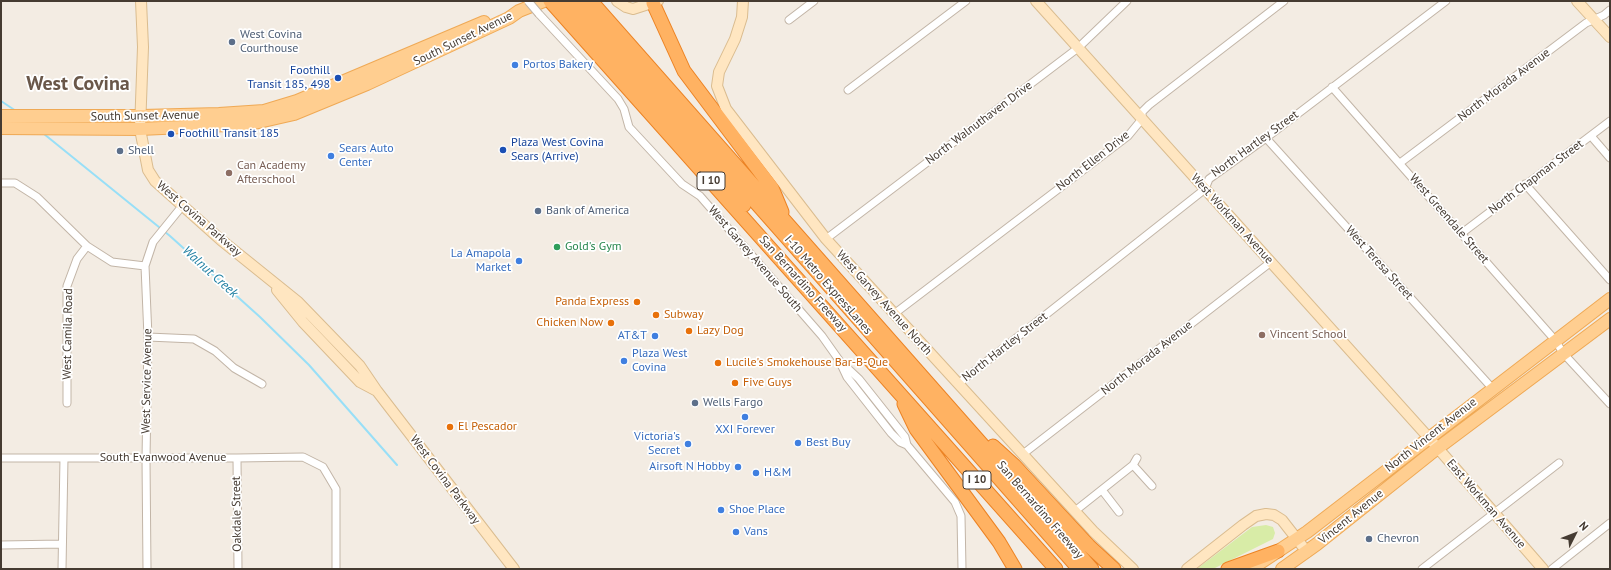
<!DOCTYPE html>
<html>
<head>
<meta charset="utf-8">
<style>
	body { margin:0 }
	#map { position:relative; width:1611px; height:570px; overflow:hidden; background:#f3ece3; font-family:"PT Sans",sans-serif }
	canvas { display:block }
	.frame { position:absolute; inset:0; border:2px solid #453b32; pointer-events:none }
	.north { position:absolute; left:1555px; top:514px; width:40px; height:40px; -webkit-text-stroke:3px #fff; paint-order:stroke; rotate:48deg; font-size:11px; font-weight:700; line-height:16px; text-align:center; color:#453b32 }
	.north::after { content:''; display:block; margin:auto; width:14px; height:18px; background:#453b32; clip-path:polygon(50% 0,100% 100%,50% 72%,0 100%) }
</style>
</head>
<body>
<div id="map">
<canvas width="1611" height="570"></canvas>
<div class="frame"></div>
<div class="north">N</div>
</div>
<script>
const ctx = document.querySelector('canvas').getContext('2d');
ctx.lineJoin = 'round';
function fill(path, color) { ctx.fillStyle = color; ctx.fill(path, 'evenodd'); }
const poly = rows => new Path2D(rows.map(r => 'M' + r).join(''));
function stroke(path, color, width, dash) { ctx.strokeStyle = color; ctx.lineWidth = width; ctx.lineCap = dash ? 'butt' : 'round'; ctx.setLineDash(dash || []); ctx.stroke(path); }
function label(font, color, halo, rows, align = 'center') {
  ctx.font = font + ' "PT Sans",sans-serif'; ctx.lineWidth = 3.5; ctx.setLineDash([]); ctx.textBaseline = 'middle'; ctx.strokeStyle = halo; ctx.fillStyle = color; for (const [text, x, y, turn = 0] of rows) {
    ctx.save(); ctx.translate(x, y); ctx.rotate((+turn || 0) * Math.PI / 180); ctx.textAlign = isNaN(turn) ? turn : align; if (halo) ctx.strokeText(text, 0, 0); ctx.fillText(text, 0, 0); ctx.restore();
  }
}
fill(poly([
	[1266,525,1273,527,1275,533,1273,539,1213,569,1198,568,1252,527]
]), '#d8eca7');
stroke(poly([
	[1,101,16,111],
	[44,134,170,236,260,317,309,365,397,465]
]), '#98dff7', 2);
const street = poly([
	[539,14,618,99,624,109,629,127,682,184,700,196,822,336,839,360,847,377,891,433,900,442,907,445,955,502,961,516,962,569],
	[789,20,814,1],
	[1332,87,1555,340,1563,353,1610,404],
	[848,90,966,1],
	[1591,136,1610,158],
	[1266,138,1492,388],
	[1400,163,1586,23,1604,15,1610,10],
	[1,183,15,183,37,197,87,246,112,262,145,266],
	[1525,184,1610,280],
	[1462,233,1610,121],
	[826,239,1078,48,1127,1],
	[894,314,1128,136,1142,119,1142,112,1149,105,1284,1],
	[148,337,194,339,215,351,234,368,262,384],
	[842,363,859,379,905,437,907,445],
	[958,384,1205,189,1209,179,1266,138,1446,1],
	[67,403,67,286,77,259,87,246],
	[1023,454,1271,262],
	[1,458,237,458,303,457,323,467,336,489,336,569],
	[237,458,238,569],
	[1133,465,1152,486],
	[1102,490,1119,512],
	[1075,511,1133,465,1137,458],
	[1,545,62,544],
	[62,569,64,458],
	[147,569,146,459,148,337,145,266,153,242,183,205],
	[1422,569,1559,463],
	[1552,569,1610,523]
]);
const secondary = poly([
	[141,1,143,47,140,129,148,170,155,181,221,240,298,302,360,366,377,391,514,569],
	[617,1,626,7,633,9,658,1],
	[743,1,742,17,735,39,719,72,717,86,726,109,826,239,1093,531,1133,569],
	[1036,1,1429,438,1543,569],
	[1577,1,1610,37],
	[277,290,303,322,360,382,377,391],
	[1187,569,1243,525,1256,516,1266,514,1274,515,1282,520,1307,552]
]);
const primary = poly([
	[1,116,142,116,219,114,264,111,297,101,484,22],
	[1,128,140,129,250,124,294,114,367,84,509,18,519,11,544,1],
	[1251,569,1307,532,1610,299],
	[1282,569,1317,544,1430,454,1610,319]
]);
const highway = poly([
	[550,1,1056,569],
	[566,1,744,205],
	[578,1,1079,569],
	[591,1,1092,569],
	[653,3,684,71,772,188,782,212],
	[904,404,916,429,999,542,1015,569],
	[993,446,1014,465,1089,546,1114,569],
	[1228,569,1278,551]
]);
stroke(street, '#c2b5a7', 9);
stroke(secondary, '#dabc8f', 12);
stroke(primary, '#efa955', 14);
stroke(highway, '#ec8324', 15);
stroke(street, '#fff', 7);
stroke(secondary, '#ffe6c1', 10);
stroke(primary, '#ffce90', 12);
stroke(highway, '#ffb262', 13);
const streetBridge = poly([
	[528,1,539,14]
]);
stroke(streetBridge, '#c2b5a7', 9, []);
stroke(streetBridge, '#fff', 7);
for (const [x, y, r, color] of [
	[232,42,4,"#5c6f8a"],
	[515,65,4,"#3f7fe0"],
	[338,78,4,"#1a4fb4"],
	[171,134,4,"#1a4fb4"],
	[503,150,4,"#1a4fb4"],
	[120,151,4,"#5c6f8a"],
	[331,156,4,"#3f7fe0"],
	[229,173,4,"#8d6e63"],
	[538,211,4,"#5c6f8a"],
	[557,247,4,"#2e9e5b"],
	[519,261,4,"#3f7fe0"],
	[637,302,4,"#e8710a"],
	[656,315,4,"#e8710a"],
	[611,323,4,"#e8710a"],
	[689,331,4,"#e8710a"],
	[1262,335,4,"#8d6e63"],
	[655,336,4,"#3f7fe0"],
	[624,361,4,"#3f7fe0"],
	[718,363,4,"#e8710a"],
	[735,383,4,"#e8710a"],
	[695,403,4,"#5c6f8a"],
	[745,417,4,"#3f7fe0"],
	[450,427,4,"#e8710a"],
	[798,443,4,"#3f7fe0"],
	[688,444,4,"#3f7fe0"],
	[738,467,4,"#3f7fe0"],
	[756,473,4,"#3f7fe0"],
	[721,510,4,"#3f7fe0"],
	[736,532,4,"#3f7fe0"],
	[1369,539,4,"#5c6f8a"]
]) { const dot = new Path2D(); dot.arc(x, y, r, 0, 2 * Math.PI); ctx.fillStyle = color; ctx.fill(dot); stroke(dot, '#fff', 1.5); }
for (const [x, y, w] of [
	[711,181,28],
	[977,480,28]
]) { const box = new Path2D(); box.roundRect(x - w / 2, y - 9, w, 18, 3); ctx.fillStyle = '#fff'; ctx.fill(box); stroke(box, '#453b32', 1); }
label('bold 11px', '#453b32', null, [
	["I 10",711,181],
	["I 10",977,480]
]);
label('12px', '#4e5e75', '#fff', [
	["West Covina",240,35],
	["Courthouse",240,49],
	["Shell",128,151],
	["Bank of America",546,211],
	["Wells Fargo",703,403],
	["Chevron",1377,539]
], 'left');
label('12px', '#453b32', '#fff', [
	["South Sunset Avenue",463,39,-26],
	["North Morada Avenue",1504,85,-37],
	["South Sunset Avenue",145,116,-1],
	["North Walnuthaven Drive",979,123,-37],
	["North Hartley Street",1255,144,-36],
	["North Ellen Drive",1093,161,-38],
	["North Chapman Street",1536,177,-37],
	["West Covina Parkway",199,219,41],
	["West Workman Avenue",1232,219,48],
	["West Greendale Street",1449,219,49],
	["West Garvey Avenue South",755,259,49],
	["West Teresa Street",1379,263,48],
	["San Bernardino Freeway",803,284,48],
	["I-10 Metro ExpressLanes",828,285,49],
	["West Garvey Avenue North",884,303,48],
	["West Camila Road",68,334,-89],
	["North Hartley Street",1005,347,-38],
	["North Morada Avenue",1147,358,-38],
	["West Service Avenue",147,381,-89],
	["North Vincent Avenue",1431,435,-38],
	["South Evanwood Avenue",163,458],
	["West Covina Parkway",445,480,53],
	["East Workman Avenue",1486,504,49],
	["San Bernardino Freeway",1040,510,49],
	["Oakdale Street",237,514,-91],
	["Vincent Avenue",1351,517,-39]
]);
label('12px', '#366cbe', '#fff', [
	["Portos Bakery",523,65],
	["Sears Auto",339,149],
	["Center",339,163],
	["La Amapola",511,254,"right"],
	["Market",511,268,"right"],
	["AT&T",647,336,"right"],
	["Plaza West",632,354],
	["Covina",632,368],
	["XXI Forever",745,430,"center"],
	["Victoria's",680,437,"right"],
	["Secret",680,451,"right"],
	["Best Buy",806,443],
	["Airsoft N Hobby",730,467,"right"],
	["H&M",764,473],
	["Shoe Place",729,510],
	["Vans",744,532]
], 'left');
label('12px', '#164399', '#fff', [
	["Foothill",330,71,"right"],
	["Transit 185, 498",330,85,"right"],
	["Foothill Transit 185",179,134],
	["Plaza West Covina",511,143],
	["Sears (Arrive)",511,157]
], 'left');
label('12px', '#785e54', '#fff', [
	["Can Academy",237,166],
	["Afterschool",237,180],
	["Vincent School",1270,335]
], 'left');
label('12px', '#27864d', '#fff', [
	["Gold's Gym",565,247]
], 'left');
label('12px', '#c56008', '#fff', [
	["Panda Express",629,302,"right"],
	["Subway",664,315],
	["Chicken Now",603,323,"right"],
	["Lazy Dog",697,331],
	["Lucile's Smokehouse Bar-B-Que",726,363],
	["Five Guys",743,383],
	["El Pescador",458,427]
], 'left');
label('italic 13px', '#1f7fa2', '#fff', [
	["Walnut Creek",210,272,42]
]);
label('bold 20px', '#695749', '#fff', [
	["West Covina",78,84]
]);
</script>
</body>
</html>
